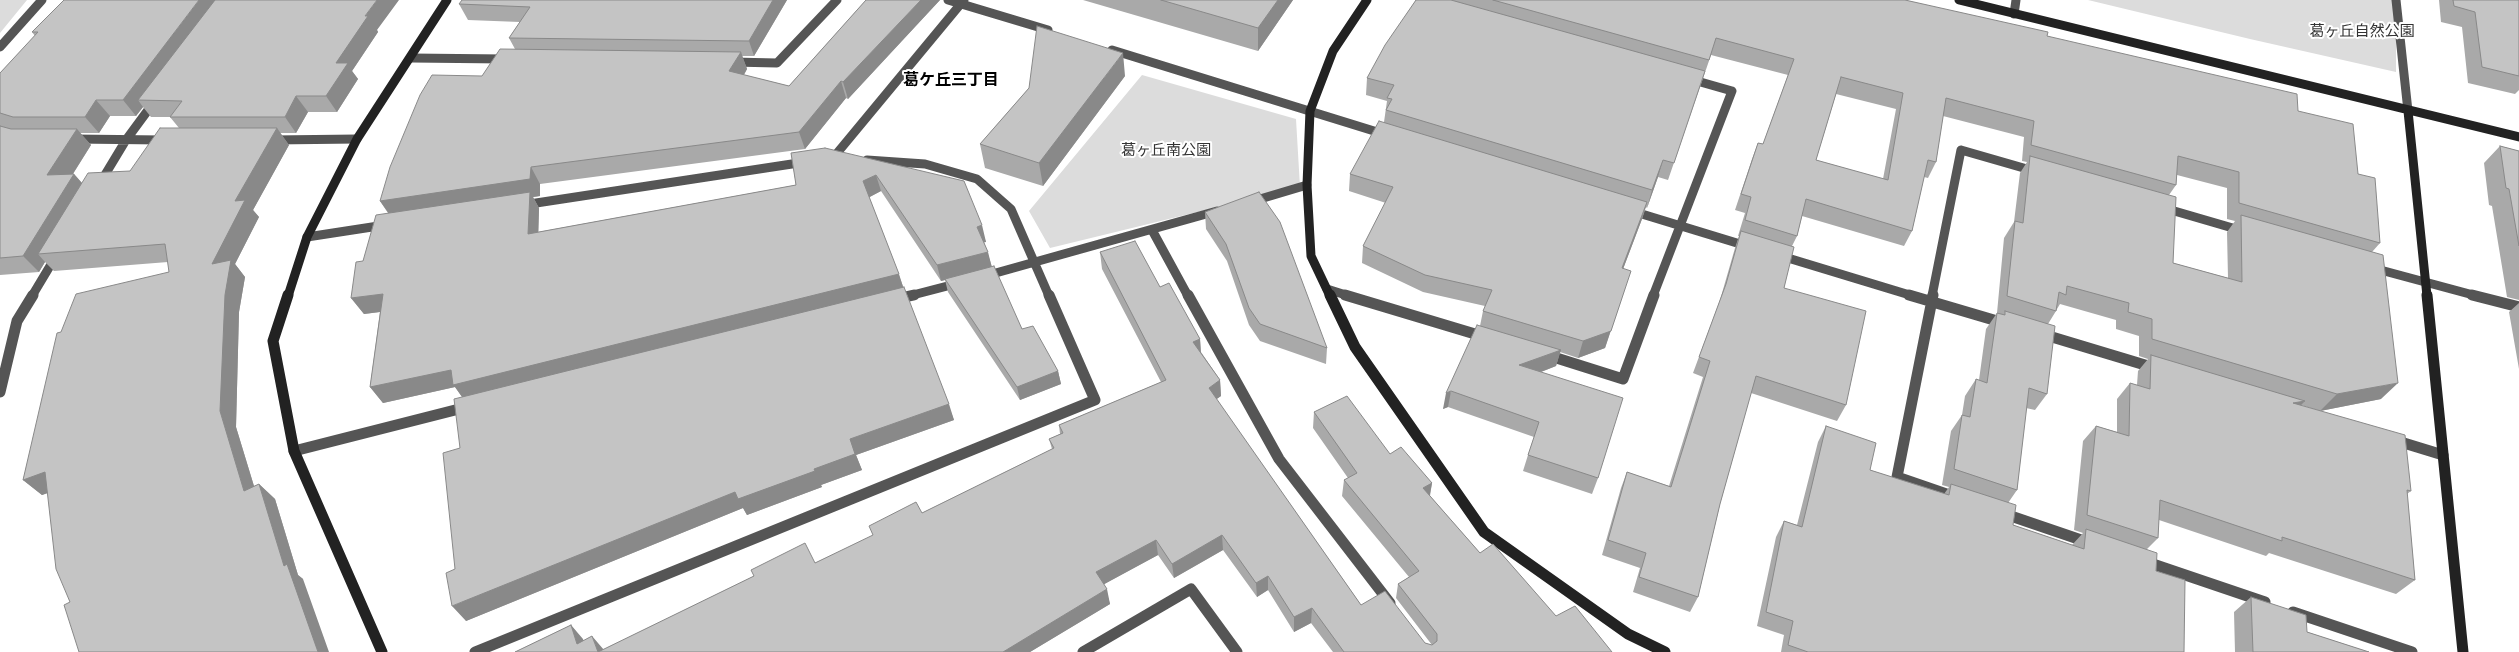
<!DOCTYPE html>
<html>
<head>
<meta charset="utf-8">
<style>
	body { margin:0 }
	canvas { display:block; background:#fff }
</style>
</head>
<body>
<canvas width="2519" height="652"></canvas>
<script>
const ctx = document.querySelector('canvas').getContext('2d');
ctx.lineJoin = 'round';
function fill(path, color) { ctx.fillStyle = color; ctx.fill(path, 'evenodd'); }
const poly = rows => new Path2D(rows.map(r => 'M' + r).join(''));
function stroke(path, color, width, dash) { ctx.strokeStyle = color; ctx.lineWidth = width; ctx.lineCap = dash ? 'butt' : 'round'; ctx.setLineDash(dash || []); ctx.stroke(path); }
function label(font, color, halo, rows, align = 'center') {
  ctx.font = font + ' "PT Sans","Noto Sans JP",sans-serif'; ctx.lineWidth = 4; ctx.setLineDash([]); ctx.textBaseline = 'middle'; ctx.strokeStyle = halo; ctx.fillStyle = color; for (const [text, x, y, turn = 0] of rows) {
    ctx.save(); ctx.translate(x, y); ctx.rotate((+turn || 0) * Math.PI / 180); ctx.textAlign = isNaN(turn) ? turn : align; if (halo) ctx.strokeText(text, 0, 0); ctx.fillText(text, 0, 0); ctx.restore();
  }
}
fill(poly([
	[0,0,27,0,0,33],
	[2088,0,2396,0,2396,72,2250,39],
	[1142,75,1296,119,1300,187,1050,248,1029,211]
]), '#dcdcdc');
stroke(poly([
	[948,0,1048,30],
	[2396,0,2408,111],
	[2014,14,2016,0],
	[0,47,42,0],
	[1112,50,1387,135],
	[411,58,505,59],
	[732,62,777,63,837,0],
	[73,139,163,140],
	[273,140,357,139],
	[833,158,964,0],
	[867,160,925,164,977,179,1011,209,1049,296],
	[100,183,126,140,154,102],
	[1250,202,1307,185],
	[523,205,805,162],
	[2164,208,2243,231],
	[1632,211,1750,247],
	[1152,230,1188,296],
	[307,237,385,225],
	[1778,255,1913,296],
	[2373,268,2477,296],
	[985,276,1217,211],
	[1327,289,1349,296],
	[32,296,56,256],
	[909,296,959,283],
	[1653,296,1732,91,1690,79],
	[1932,296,1961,150,2034,171]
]), '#555', 9);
stroke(poly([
	[1188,295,1279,459,1390,603],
	[1345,295,1485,337],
	[1909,295,2004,323],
	[1933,295,1897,477,1958,498],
	[2472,295,2519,307],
	[896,299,914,295],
	[2042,334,2155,368],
	[1547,355,1623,379,1654,295],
	[0,392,17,321,33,295],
	[2394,440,2443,455],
	[294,451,467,407],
	[2002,513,2090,543],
	[2144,561,2265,602],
	[2293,612,2412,652],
	[475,652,1095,400,1049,295],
	[1083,652,1191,589,1237,652]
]), '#555', 11);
stroke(poly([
	[1959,0,2519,137],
	[2408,111,2427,296],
	[288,296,307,237,357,139,447,0],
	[1330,296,1311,256,1307,185,1310,111,1333,51,1367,0]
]), '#222', 9);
stroke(poly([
	[288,295,273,341,294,451,382,652],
	[1330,295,1355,347,1484,532,1628,634,1665,652],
	[2427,295,2463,652]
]), '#222', 11);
fill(poly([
	[787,0,754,56,742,56,747,69,744,75,789,86,866,0,940,0,848,99,846,98,805,149,540,184,540,196,533,197,539,208,538,232,796,185,791,153,964,181,986,242,984,242,992,267,1022,329,1058,371,1061,384,1020,400,948,292,945,280,941,281,881,191,869,197,954,420,856,455,862,470,821,485,822,487,747,515,743,508,466,621,455,569,462,397,455,387,383,403,370,387,380,312,364,314,351,298,363,261,388,213,380,201,482,76,515,49,509,38,520,22,468,20,459,4],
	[1083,0,1293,0,1258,51],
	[1416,0,1905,0,2047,36,2298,111,2358,174,2380,243,2372,252,2381,399,2320,411,2301,405,2411,491,2407,494,2415,580,2396,594,2269,553,2266,556,2159,520,2158,538,2147,549,2156,571,2184,652,1781,652,1784,635,1757,626,1776,537,1784,521,1797,525,1818,442,1826,426,1870,470,1944,494,1949,487,1942,485,1951,431,1962,415,1965,396,1976,379,1979,380,1986,329,1997,313,2004,238,2014,222,2020,173,2027,162,2022,161,2024,137,1943,116,1936,162,1928,178,1924,177,1912,231,1904,246,1802,216,1797,236,1792,246,1784,288,1846,405,1837,421,1751,393,1720,504,1698,597,1690,612,1633,592,1640,568,1602,555,1621,488,1627,472,1669,486,1703,377,1693,373,1720,300,1735,248,1739,236,1738,236,1745,213,1735,210,1752,159,1758,143,1763,144,1788,75,1711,55,1668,180,1658,177,1647,208,1646,207,1642,219,1623,269,1625,288,1605,348,1578,358,1560,352,1556,366,1541,372,1598,478,1592,494,1523,471,1528,455,1534,437,1448,407,1443,409,1480,326,1483,311,1485,306,1423,292,1362,263,1363,246,1386,203,1349,191,1350,174,1384,122,1387,101,1366,95,1367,78],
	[1836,94,1896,109,1883,179,1816,160],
	[2177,175,2227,188,2227,219,2235,221,2227,232,2228,278,2173,263,2169,195,2176,185],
	[2060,304,2116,320,2116,329,2139,336,2139,356,2148,359,2138,371,2137,385,2130,383,2117,399,2117,432,2096,426,2083,441,2074,530,2083,533,2072,545,2013,525,2008,503,2017,490,2026,408,2035,410,2047,394,2048,324,2056,311,2057,309],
	[2439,0,2519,0,2519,90,2515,94,2468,83,2462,27,2441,22],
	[377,30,378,32,352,71,358,79,337,112,308,112,296,133,280,133,289,145,253,210,259,217,235,264,245,277,239,312,236,427,254,486,259,484,275,499,298,575,303,579,70,602,48,493,42,495,23,480,61,332,169,272,168,262,54,271,45,262,39,272,0,275,0,73,35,36,32,32],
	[143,107,151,117,170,117,179,128,130,171,82,183,74,174,73,174,91,145,80,133,99,133,110,116,136,116],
	[1125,76,1043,186,985,168,980,144,1029,88],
	[2500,146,2519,151,2519,300,2507,297,2492,206,2489,205,2484,163],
	[1205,212,1327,348,1326,364,1260,341,1249,325,1227,261,1206,229],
	[1100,252,1160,287,1200,339,1201,352,1220,380,1221,396,1216,399,1361,605,1425,643,1432,645,1396,598,1398,584,1409,577,1342,496,1344,480,1348,478,1313,428,1314,412,1390,454,1432,483,1430,496,1480,553,1556,616,1612,652,1333,652,1311,623,1294,632,1268,590,1257,597,1223,550,1174,578,1158,555,1104,584,1110,604,1030,652,515,652,571,625,583,641,603,650,754,576,815,563,922,513,1052,449,1049,439,1060,434,1059,425,1161,382,1102,269],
	[2519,303,2519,369,2509,312],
	[2251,597,2307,632,2369,652,2235,652,2234,612]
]), '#a9a9a9');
fill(poly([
	[199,0,223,0,138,100,143,107,136,116,123,100],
	[377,0,399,0,377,30,378,32,352,71,358,79,337,112,326,96,336,63,365,16],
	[773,0,787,0,754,56,749,41],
	[921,0,940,0,848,99,843,82],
	[1278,0,1293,0,1258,51,1258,28],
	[741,52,747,69,736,88,729,71],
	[1123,53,1125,76,1043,186,1039,163],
	[841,81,846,98,805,149,799,132],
	[296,96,308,112,296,133,285,117],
	[96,100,110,116,99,133,85,117],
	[277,128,289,145,253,210,259,217,235,264,245,277,239,312,236,427,260,506,244,491,220,411,212,264,235,201],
	[77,129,91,145,62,191,47,175],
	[1663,160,1658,177,1647,208,1652,190],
	[531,167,540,184,540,196,533,197,539,208,538,250,392,218,380,201],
	[74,174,88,190,38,254,45,262,39,272,23,256],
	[876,175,881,191,868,198,863,181],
	[1647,202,1642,219,1617,285,1622,268],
	[982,225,986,242,981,243,977,227],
	[988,252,992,268,945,279,945,280,941,281,937,265],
	[899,274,904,290,465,401,455,387,383,403,370,387],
	[1625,288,1605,348,1578,358,1583,341],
	[383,294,395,310,364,314,351,298],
	[1200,339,1201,356,1193,342],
	[1561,350,1556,366,1515,382,1519,365],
	[1058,371,1061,384,1020,400,1017,387],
	[1220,380,1221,396,1210,404,1209,388],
	[2398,383,2381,399,2320,411,2337,394],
	[1451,391,1448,407,1443,409,1446,393],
	[2305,401,2290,416,2293,403],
	[949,404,954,420,856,455,862,470,821,485,822,487,747,515,743,508,466,621,452,606,735,492,814,469,850,439],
	[45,472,64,487,42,495,23,480],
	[1432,483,1429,499,1423,488],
	[259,484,275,499,298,575,303,579,329,652,318,652,284,566],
	[1222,535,1223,550,1174,578,1172,564],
	[1156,540,1158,555,1099,587,1096,572],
	[1268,576,1268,590,1257,597,1256,583],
	[1107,589,1110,604,1030,652,1003,652],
	[1312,608,1311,623,1294,632,1294,617],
	[571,625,583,639,587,652,577,644],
	[592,636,604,650,598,652]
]), '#898989');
const building = poly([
	[64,0,199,0,123,100,96,100,85,117,13,117,0,113,0,73,38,32,32,32,64,0],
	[215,0,377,0,365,16,368,16,336,63,348,63,326,96,296,96,285,117,170,117,182,101,138,100,215,0],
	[462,0,773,0,749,41,509,38,530,7,459,4,462,0],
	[866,0,921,0,843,82,841,81,799,132,531,167,530,179,380,201,390,167,420,95,432,75,482,76,500,49,741,52,729,71,789,86,866,0],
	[1161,0,1278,0,1258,28,1161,0],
	[1416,0,1451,0,1705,71,1674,163,1663,160,1652,190,1386,110,1392,99,1387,98,1394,85,1367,78,1385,45,1416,0],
	[1493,0,1905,0,2048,32,2047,36,2297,94,2298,111,2353,124,2358,174,2375,178,2380,243,2239,203,2239,172,2178,156,2176,185,2031,145,2034,121,1946,98,1936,162,1928,160,1912,231,1806,199,1797,236,1745,220,1751,197,1741,194,1758,143,1763,144,1794,59,1716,38,1709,60,1493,0],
	[1841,77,1903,93,1888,180,1816,160,1841,77],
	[2453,0,2519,0,2519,76,2482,67,2475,12,2454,6,2453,0],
	[1037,26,1123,53,1039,163,980,144,1029,88,1037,26],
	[1379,121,1647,202,1622,268,1631,271,1611,331,1583,341,1483,311,1492,290,1425,275,1363,246,1393,187,1350,174,1379,121],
	[0,126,11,129,77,129,47,175,74,174,23,256,0,258,0,126],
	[160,128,277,128,235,201,245,200,212,264,231,260,225,295,220,411,244,491,259,484,284,566,287,564,318,652,79,652,64,605,70,602,56,569,45,472,23,480,57,333,61,332,76,294,169,272,165,244,38,254,88,173,130,171,160,128],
	[2500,146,2519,151,2519,246,2509,189,2506,188,2500,146],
	[825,148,964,181,982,225,977,227,988,252,937,265,876,175,863,181,899,274,453,385,451,370,370,387,383,294,351,298,356,262,363,261,376,215,530,192,528,234,796,185,791,153,825,148],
	[2030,156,2176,197,2173,263,2242,282,2241,215,2383,255,2398,383,2337,394,2152,339,2152,319,2128,312,2129,303,2067,286,2066,295,2059,292,2056,311,2007,296,2015,221,2023,223,2030,156],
	[1259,192,1280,222,1327,348,1260,324,1249,308,1226,244,1205,212,1259,192],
	[1741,231,1794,247,1784,288,1866,311,1846,405,1756,376,1720,504,1698,597,1639,577,1646,553,1608,540,1627,472,1671,487,1710,361,1699,357,1726,284,1741,231],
	[1135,241,1160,287,1169,283,1200,339,1193,342,1220,380,1209,388,1361,605,1385,591,1425,643,1432,645,1437,641,1437,634,1398,584,1419,571,1344,480,1357,473,1314,412,1347,396,1390,454,1401,447,1432,483,1423,488,1480,553,1493,544,1556,616,1575,606,1612,652,1344,652,1312,608,1294,617,1268,576,1256,583,1222,535,1172,564,1156,540,1096,572,1107,589,1003,652,598,652,754,576,751,570,805,543,815,563,873,535,869,526,916,502,922,513,1054,448,1049,439,1063,433,1059,425,1166,380,1100,252,1135,241],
	[994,266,1022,329,1033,326,1058,371,1017,387,945,279,994,266],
	[904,287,949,404,850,439,855,454,814,469,815,471,738,499,735,492,452,606,446,573,455,569,443,453,460,448,454,399,904,287],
	[2005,311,2055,326,2047,394,2029,388,2017,490,1954,469,1962,415,1970,417,1976,379,1987,383,1997,313,2005,315,2005,311],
	[1477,325,1561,350,1519,365,1623,398,1598,478,1528,455,1539,422,1451,391,1446,393,1477,325],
	[2151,355,2305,401,2293,403,2405,435,2411,491,2407,490,2415,580,2282,537,2282,541,2160,500,2158,538,2087,515,2096,426,2129,436,2130,383,2150,389,2151,355],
	[1826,426,1876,443,1870,470,1949,495,1951,484,2016,505,2013,525,2084,549,2086,529,2157,553,2156,571,2185,580,2184,652,1808,652,1788,645,1793,621,1766,612,1784,521,1802,527,1826,426],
	[2251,597,2306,615,2307,632,2369,652,2253,652,2251,597],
	[571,625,577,644,592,636,598,652,515,652,571,625]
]);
fill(building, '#c4c4c4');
stroke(building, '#898989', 1);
label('15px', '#333', '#fff', [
	["葛ヶ丘自然公園",2362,32],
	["葛ヶ丘南公園",1166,151]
]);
label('bold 16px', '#000', '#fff', [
	["葛ケ丘三丁目",951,80]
]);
</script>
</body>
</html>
